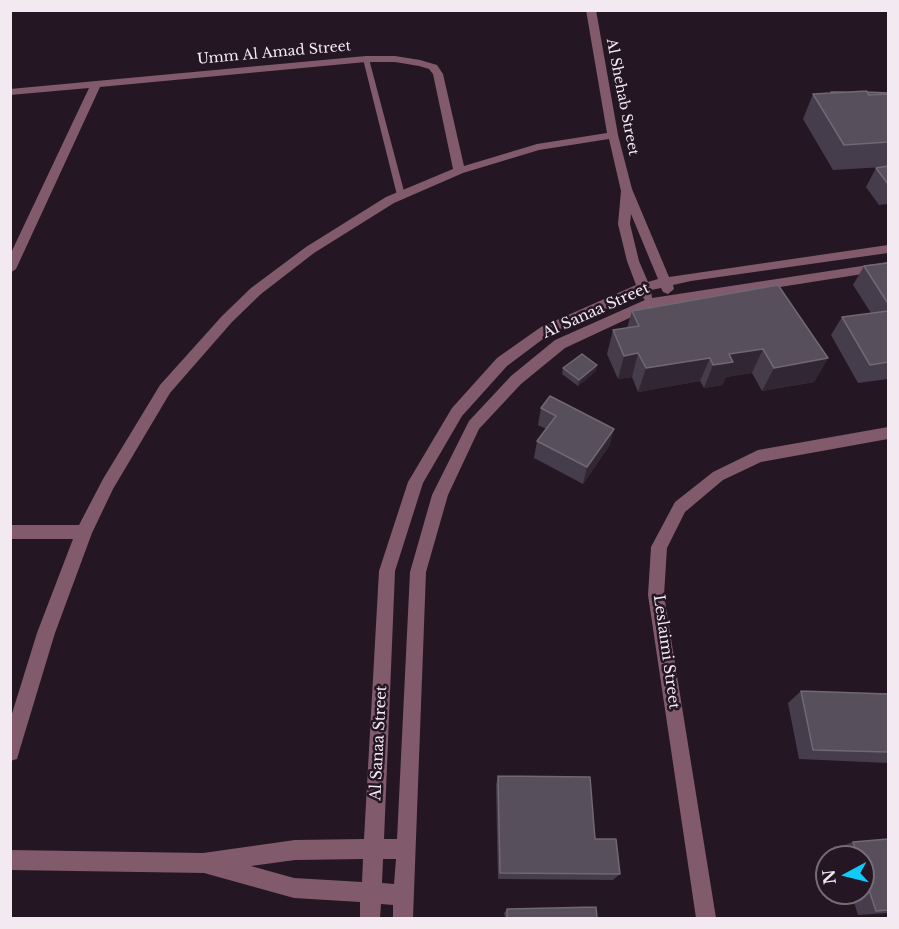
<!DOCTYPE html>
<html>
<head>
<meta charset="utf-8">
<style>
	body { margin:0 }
	#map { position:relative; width:899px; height:929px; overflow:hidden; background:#241723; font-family:"Libre Baskerville",serif }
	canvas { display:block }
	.frame { position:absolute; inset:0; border:12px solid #f2e9f1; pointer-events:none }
	.north { position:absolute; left:815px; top:845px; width:60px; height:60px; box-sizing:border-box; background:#241723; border:2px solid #766b75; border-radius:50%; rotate:263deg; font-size:16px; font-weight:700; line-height:24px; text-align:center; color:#f2e9f1 }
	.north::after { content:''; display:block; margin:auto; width:21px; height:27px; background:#0fcafa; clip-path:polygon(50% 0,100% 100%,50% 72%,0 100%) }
</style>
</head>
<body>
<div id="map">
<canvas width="899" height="929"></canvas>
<div class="frame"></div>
<div class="north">N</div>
</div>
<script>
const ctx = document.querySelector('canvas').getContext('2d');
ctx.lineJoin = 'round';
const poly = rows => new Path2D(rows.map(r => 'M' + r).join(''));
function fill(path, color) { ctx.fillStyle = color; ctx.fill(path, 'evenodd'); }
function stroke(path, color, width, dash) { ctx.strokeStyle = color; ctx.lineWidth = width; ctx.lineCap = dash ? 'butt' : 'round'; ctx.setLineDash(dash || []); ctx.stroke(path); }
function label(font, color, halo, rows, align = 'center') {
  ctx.font = font + ' "Libre Baskerville",serif'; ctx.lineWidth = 5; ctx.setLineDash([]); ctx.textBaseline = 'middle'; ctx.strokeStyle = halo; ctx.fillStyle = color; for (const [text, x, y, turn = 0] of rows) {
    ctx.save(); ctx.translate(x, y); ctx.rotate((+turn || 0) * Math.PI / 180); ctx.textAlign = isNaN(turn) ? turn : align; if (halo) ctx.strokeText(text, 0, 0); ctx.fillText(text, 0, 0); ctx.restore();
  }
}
fill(poly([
	[364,58,369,59,405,195,404,197,398,197,397,195,363,59,364,58]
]), '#815a6b');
fill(poly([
	[586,10,596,10,618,135,632,189,669,277,888,245,888,253,691,281,673,285,674,289,668,294,663,292,661,288,651,290,652,298,888,262,888,270,653,307,565,348,521,384,479,429,448,495,426,572,413,918,393,918,393,905,381,904,380,918,360,918,360,902,294,898,204,873,10,870,10,850,203,853,295,840,364,839,379,571,408,482,452,408,497,358,541,327,636,285,627,261,618,224,621,191,609,139,539,150,463,173,394,203,314,253,261,294,232,322,170,393,113,489,92,533,55,633,19,752,17,759,10,761,10,720,37,633,73,539,10,539,10,525,79,525,103,479,160,385,222,316,251,288,306,247,386,197,453,169,433,74,429,69,419,66,395,62,366,62,100,87,16,269,10,273,10,255,89,88,10,95,10,89,366,56,395,56,420,60,437,65,443,74,464,166,537,144,607,133,586,10],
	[631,214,658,279,648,282,639,261,630,224,631,214],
	[640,294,645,300,555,340,511,376,469,421,432,495,410,572,397,839,384,839,395,571,423,483,462,416,507,366,551,333,640,294],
	[363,859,362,882,294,878,251,866,295,860,363,859],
	[383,859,396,859,394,884,382,883,383,859],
	[888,427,888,439,761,462,723,480,685,512,667,548,664,595,716,918,696,918,648,595,651,547,675,502,713,472,758,450,888,427]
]), '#815a6b');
fill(poly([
	[831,92,888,93,888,204,879,205,866,187,876,168,884,167,833,170,803,119,813,94,830,93],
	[888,263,888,379,858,383,831,335,842,317,871,313,853,285,864,266],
	[632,311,828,358,814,382,762,391,752,373,726,377,722,385,704,388,700,381,638,392,632,377,618,379,607,354,613,330,627,328],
	[563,368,596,371,578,386,562,374],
	[541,408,614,429,609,446,583,484,534,458,537,441,546,429,538,425],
	[801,691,888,694,888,763,799,759,788,703],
	[498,776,595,839,620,874,613,880,498,879,496,785],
	[888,839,888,913,858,915,851,893,863,893,863,857,839,857,837,848,853,842],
	[507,909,597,918,505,918,504,913]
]), '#453d4b');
fill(poly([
	[763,349,752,373,726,377,722,385,704,388,713,365,729,354],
	[638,353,632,377,618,379,624,356],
	[710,358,700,381,638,392,646,368],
	[828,358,814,382,762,391,774,368],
	[597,365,596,371,578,386,579,380],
	[614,429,609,446,583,484,587,467]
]), '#302634');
const building = poly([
	[867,91,869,95,888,94,888,142,844,145,813,94,867,91],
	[831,92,850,92,832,93,831,92],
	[867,92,888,93,888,94,869,95,867,92],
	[888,166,888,184,876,168,888,166],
	[888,263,888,301,887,302,864,266,888,263],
	[778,285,828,358,774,368,763,349,729,354,733,362,713,365,710,358,646,368,638,353,624,356,613,330,639,326,632,311,778,285],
	[888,311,888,362,870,365,842,317,888,311],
	[582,354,597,365,579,380,563,368,582,354],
	[550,396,614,429,587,467,537,441,556,416,541,408,550,396],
	[801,691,888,694,888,752,813,750,801,691],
	[498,776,590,777,595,839,616,839,620,874,500,873,498,776],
	[888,839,888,910,876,911,863,872,863,857,858,857,853,842,888,839],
	[596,907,597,918,507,918,507,909,596,907]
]);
fill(building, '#584f5d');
stroke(building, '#706874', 1.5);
label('14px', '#f2e9f1', '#241723', [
	["Umm Al Amad Street",274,53,-5],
	["Al Shehab Street",622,97,79]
]);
label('15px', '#f2e9f1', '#241723', [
	["Al Sanaa Street",596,311,-24],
	["Leslaimi Street",666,652,82],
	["Al Sanaa Street",379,743,-87]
]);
</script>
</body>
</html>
